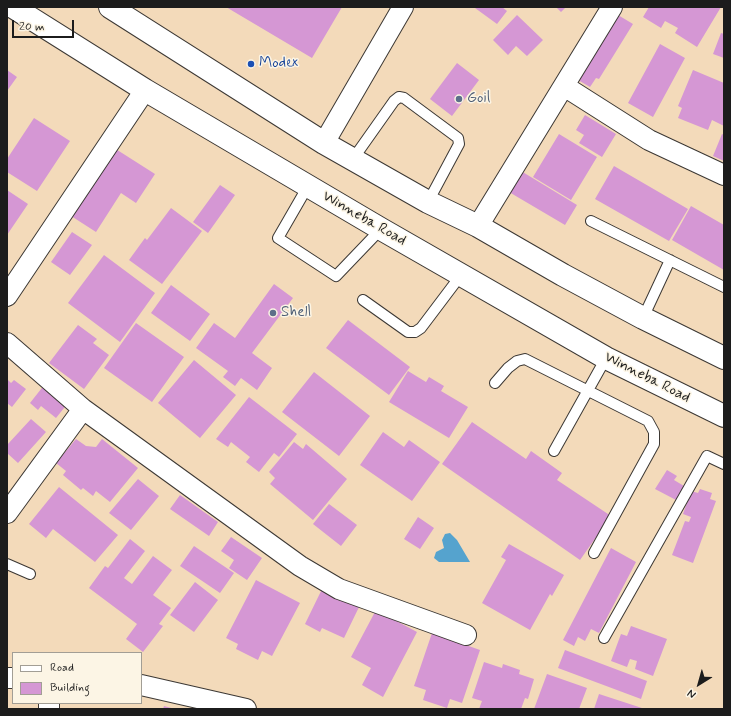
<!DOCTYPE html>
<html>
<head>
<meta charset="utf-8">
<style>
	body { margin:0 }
	#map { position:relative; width:731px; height:716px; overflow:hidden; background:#f3daba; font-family:Mynerve,sans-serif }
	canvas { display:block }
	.frame { position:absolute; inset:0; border:8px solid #1c1c1c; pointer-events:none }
	.legend { position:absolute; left:12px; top:652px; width:130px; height:52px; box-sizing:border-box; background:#fcf5e5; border:1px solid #a29e95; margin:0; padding:5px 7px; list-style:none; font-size:12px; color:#1c1c1c }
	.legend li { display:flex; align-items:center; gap:8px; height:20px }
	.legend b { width:20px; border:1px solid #a29e95 }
	.north { position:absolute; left:679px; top:664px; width:40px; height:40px; -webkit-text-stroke:3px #fcf5e5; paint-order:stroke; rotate:217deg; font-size:11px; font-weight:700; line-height:16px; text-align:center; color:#1c1c1c }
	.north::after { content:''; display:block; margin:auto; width:14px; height:18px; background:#1c1c1c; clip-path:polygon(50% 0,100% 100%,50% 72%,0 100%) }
	.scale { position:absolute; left:12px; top:20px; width:62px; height:18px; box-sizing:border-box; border:2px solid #1c1c1c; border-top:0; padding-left:5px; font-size:12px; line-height:14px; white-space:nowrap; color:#1c1c1c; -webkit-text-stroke:3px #fcf5e5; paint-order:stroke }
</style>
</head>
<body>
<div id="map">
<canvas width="731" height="716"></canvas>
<div class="frame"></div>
<ul class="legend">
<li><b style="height:5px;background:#fff"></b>Road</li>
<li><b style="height:11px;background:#d597d4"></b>Building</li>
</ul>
<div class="north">N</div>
<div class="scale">20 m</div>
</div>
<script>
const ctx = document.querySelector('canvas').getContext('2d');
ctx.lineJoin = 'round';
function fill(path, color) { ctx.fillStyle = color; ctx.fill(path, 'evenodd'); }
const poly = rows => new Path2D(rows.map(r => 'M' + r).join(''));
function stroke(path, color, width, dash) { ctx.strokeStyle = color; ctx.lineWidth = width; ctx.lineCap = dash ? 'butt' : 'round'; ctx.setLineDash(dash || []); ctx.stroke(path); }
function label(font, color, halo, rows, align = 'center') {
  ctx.font = font + ' Mynerve,sans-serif'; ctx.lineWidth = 3; ctx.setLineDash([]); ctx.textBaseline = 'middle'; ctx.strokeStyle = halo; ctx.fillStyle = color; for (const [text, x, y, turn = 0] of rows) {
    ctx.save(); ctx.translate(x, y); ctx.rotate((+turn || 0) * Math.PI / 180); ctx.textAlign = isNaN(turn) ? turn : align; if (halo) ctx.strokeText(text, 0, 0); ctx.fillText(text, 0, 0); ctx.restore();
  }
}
fill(poly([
	[450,533,457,540,470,562,439,562,434,558,436,552,444,548,442,540,445,534]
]), '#55a3ce');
fill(poly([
	[226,7,342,7,312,58],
	[476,7,502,7,507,11,497,24,475,8],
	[556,7,566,7,561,12],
	[649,7,721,7,697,47,675,33,678,28,665,21,661,28,643,17],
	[517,15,543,40,527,56,516,46,508,55,493,40],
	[618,15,633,24,599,79,596,78,590,87,578,80],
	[721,33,724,34,724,58,713,54],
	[660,44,685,58,653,117,628,103],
	[457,63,479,80,452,116,430,99],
	[7,70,17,77,7,91],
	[693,70,724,83,724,126,712,120,708,130,678,118,682,108,678,106],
	[585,115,616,134,602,157,579,143,584,135,576,130],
	[34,118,70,141,37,191,7,172,7,159],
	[559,134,597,157,571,200,533,177],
	[722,134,724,135,724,161,713,156],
	[111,146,155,174,136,203,121,193,96,232,68,214],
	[614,166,688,209,669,241,595,199],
	[521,171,577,205,565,225,509,192],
	[220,185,235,195,208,233,193,222],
	[7,190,28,204,7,235],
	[691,206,724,225,724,270,672,240],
	[171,208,202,231,162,284,129,260,145,238,147,240],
	[72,232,92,245,70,275,51,262],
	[104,255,155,293,120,342,68,303],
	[274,284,293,298,252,353,272,368,257,390,241,378,235,386,223,377,228,371,196,348,214,323,235,338],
	[171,285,210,314,190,341,151,313],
	[348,320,410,367,389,395,326,348],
	[136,323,184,357,152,402,104,368],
	[78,325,97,339,93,343,109,355,84,389,49,363],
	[194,360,236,395,200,438,158,403],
	[408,371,426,382,429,377,444,386,441,391,468,407,449,438,389,402],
	[314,372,370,416,339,456,282,412],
	[7,379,11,383,14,380,26,389,12,407,7,403],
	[45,384,68,403,56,418,41,406,38,410,30,403],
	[249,397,297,434,279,457,274,453,259,472,246,462,250,457,231,442,228,447,216,439],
	[31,419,46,432,18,463,7,453,7,445],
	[472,422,526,459,531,451,562,473,557,480,611,516,580,560,442,464],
	[383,432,404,447,409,440,440,462,412,501,360,465],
	[76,439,86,446,96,447,102,439,138,468,110,502,96,491,93,496,83,488,81,490,63,475,66,471,56,463],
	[294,442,303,449,306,444,347,479,313,520,270,484,275,478,269,472],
	[667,470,677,476,674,480,684,486,676,500,655,489],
	[138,479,159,496,131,530,109,513],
	[59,487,118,535,95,562,53,529,46,538,29,524],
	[700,489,712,493,710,499,716,501,693,563,672,555,685,521,689,522,691,517,683,514,691,491,698,493],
	[180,495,218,522,209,536,170,509],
	[329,504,357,525,341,546,313,524],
	[418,517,434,528,420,549,404,539],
	[231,537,262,558,247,580,229,568,234,560,221,551],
	[130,539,145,551,124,578,132,584,153,556,172,570,153,595,171,608,159,624,163,626,143,652,126,639,137,624,89,588,105,566,108,568],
	[509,544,564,575,552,596,550,594,530,630,482,603,506,560,501,557],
	[194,546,234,573,220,593,180,566],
	[611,548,636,562,599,633,591,629,585,641,578,637,574,646,563,640],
	[256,580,300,603,272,656,262,651,258,660,236,649,238,644,226,638],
	[195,582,218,600,194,632,170,615],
	[323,587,360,605,344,638,322,628,320,632,305,624],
	[376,610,417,632,383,697,362,685,371,668,351,657],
	[631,626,667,639,653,676,635,669,637,661,630,659,627,667,611,661,621,634,627,636],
	[432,633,480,650,462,703,450,699,447,708,423,700,426,690,414,686],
	[565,650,647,681,641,699,558,668],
	[484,662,502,668,503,664,520,670,519,674,534,679,528,699,525,698,521,709,479,709,482,701,472,698],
	[547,674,587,688,579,709,534,709],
	[599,694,645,709,594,709],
	[164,706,175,709,163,709]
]), '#d597d4');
const lane = poly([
	[353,159,394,101,399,97,404,98,458,138,459,144,428,202],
	[308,186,278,238,336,276,381,229],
	[591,221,724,287],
	[363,300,408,332,415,332,421,328,461,275],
	[643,318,670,260],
	[495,383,508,368,517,361,525,359,648,421,654,432,654,444,594,553],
	[554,451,606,358],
	[7,564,30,574],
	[604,638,707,456,724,464]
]);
const street = poly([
	[564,86,649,140,724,175],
	[324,143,403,7],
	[478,226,612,7],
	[7,296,145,90],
	[7,343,83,409,7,513],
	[83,409,300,566,339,589,466,635],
	[7,678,13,678],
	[141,685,246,709],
	[49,709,49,703]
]);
const highway = poly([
	[13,7,145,90,381,229,606,358,724,416],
	[110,7,324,143,428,202,478,226,563,275,643,318,724,358]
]);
stroke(lane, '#3c3834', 12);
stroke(street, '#3c3834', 22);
stroke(highway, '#3c3834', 24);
stroke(lane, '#fff', 10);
stroke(street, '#fff', 20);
stroke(highway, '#fff', 22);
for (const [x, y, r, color] of [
	[251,64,4,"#1a4fb4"],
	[459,99,4,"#5c6f8a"],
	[273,313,4,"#5c6f8a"]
]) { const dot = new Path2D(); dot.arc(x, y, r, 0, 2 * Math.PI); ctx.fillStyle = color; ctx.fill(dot); stroke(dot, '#fcf5e5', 1.5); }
label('15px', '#164399', '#fcf5e5', [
	["Modex",259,64]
], 'left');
label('15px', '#4e5e75', '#fcf5e5', [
	["Goil",467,99],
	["Shell",281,313]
], 'left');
label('15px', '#1c1c1c', '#fcf5e5', [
	["Winneba Road",364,219,30],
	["Winneba Road",647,378,27]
]);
</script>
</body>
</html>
